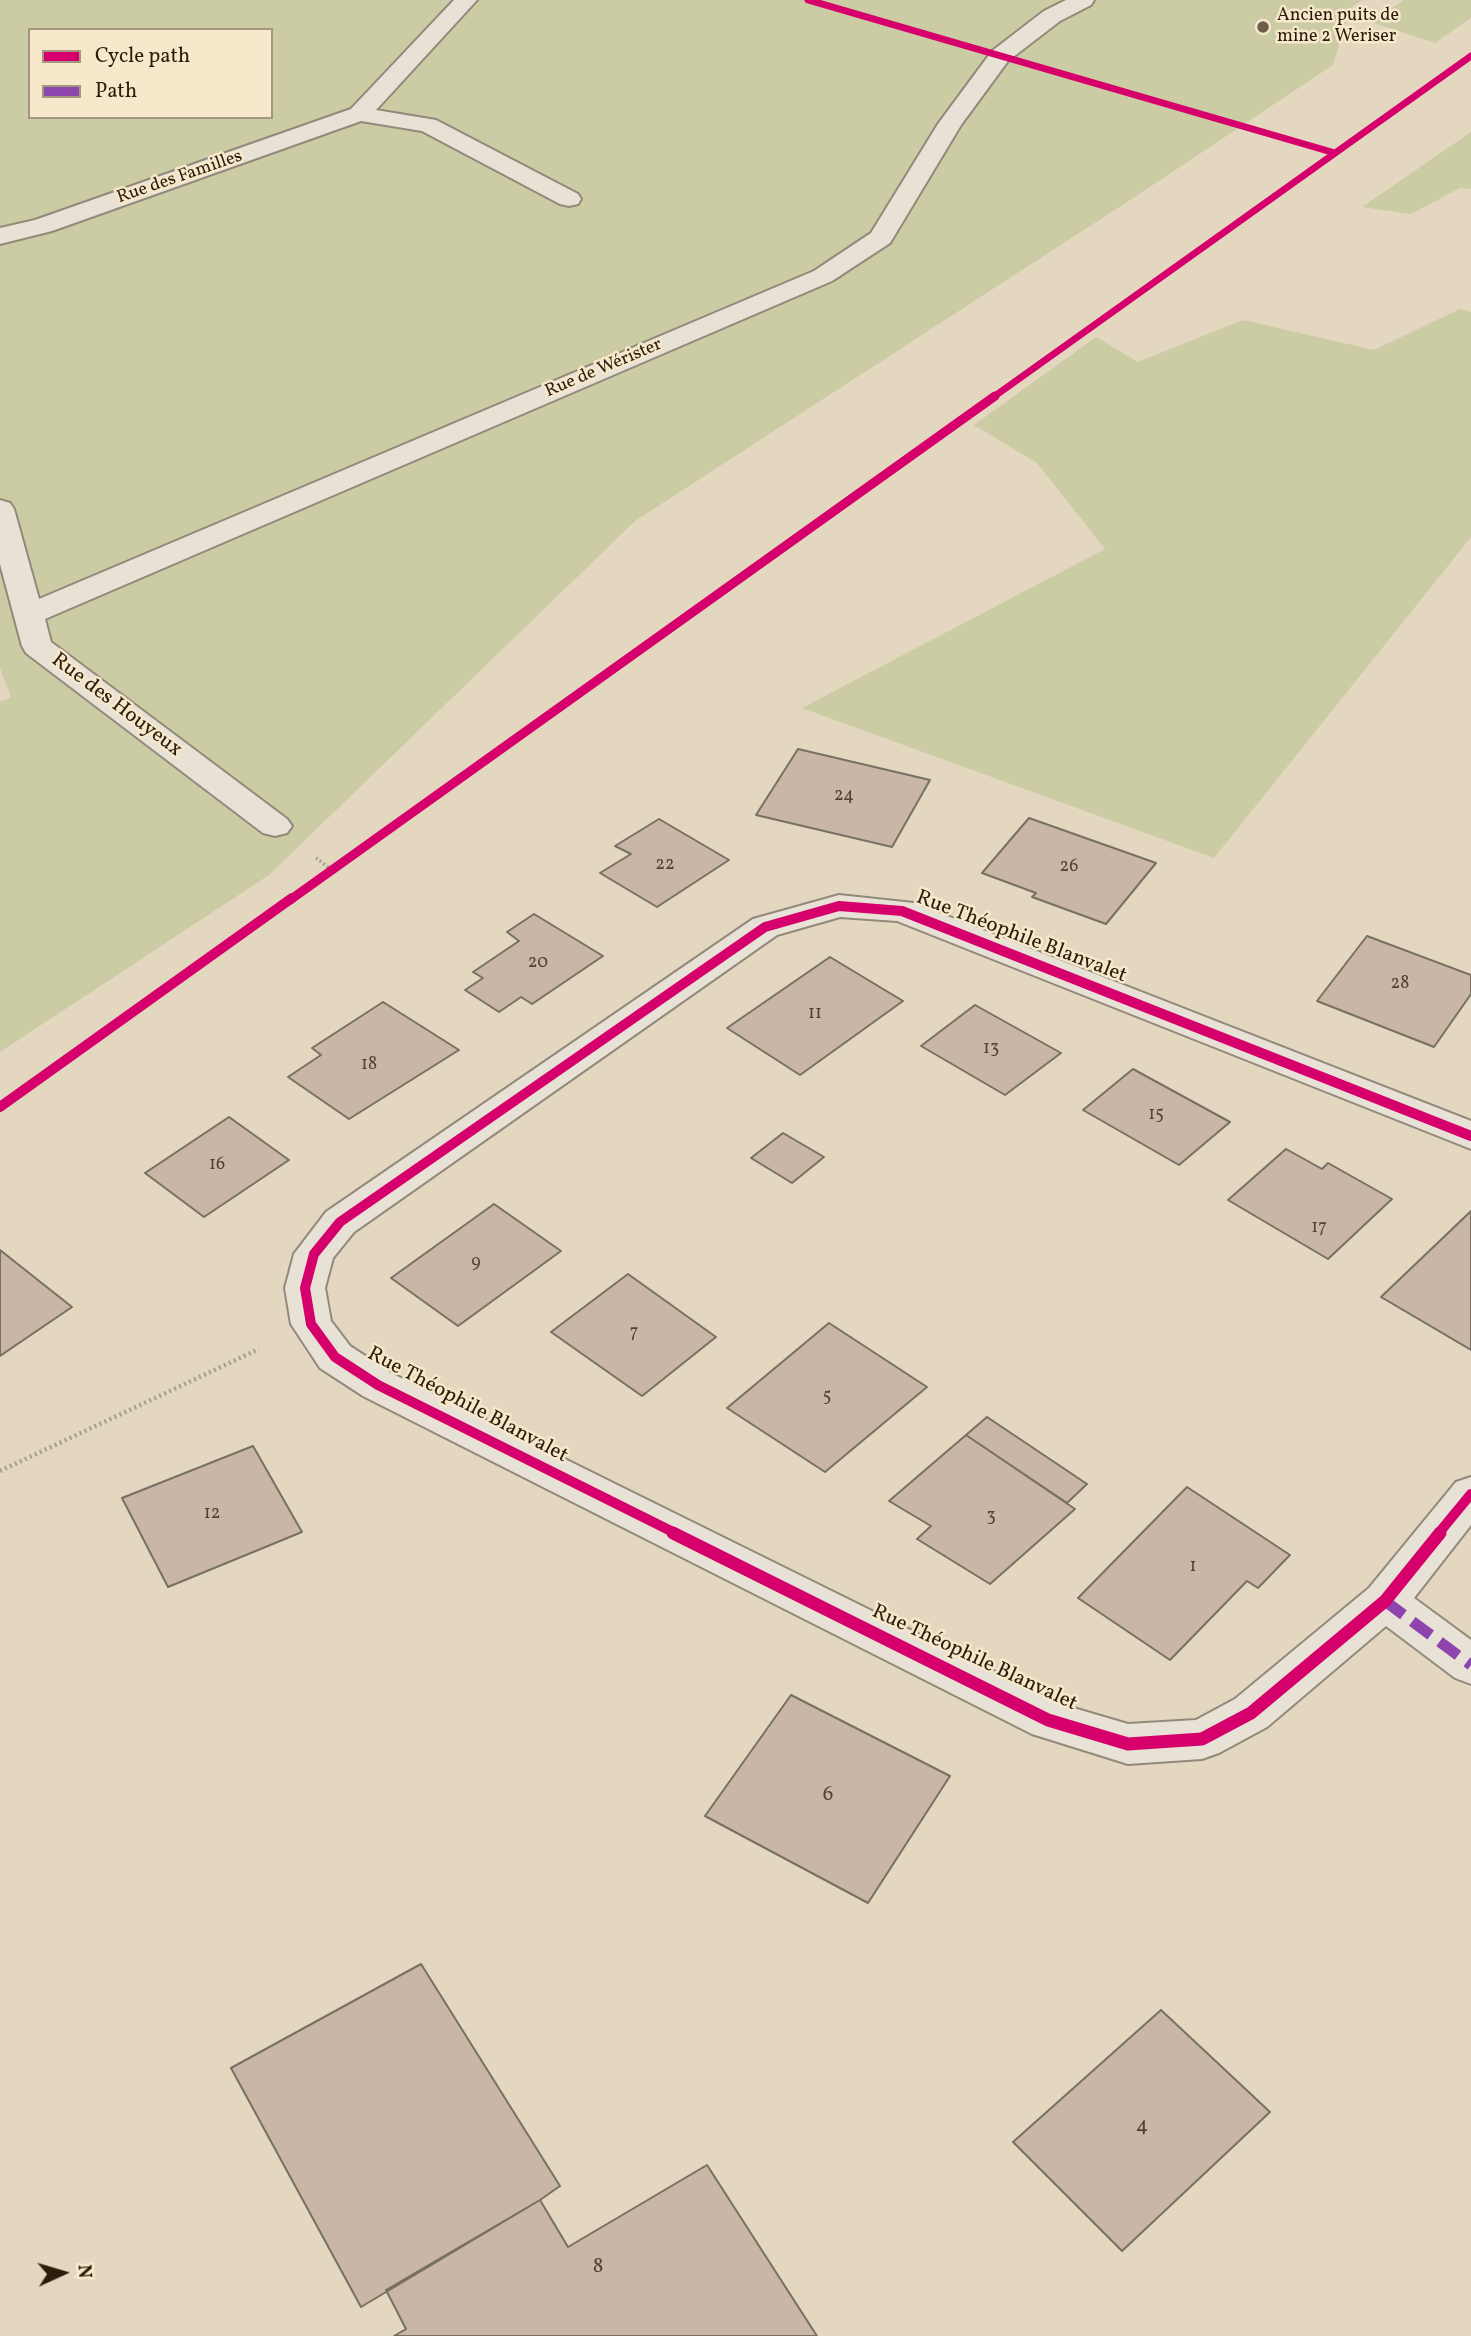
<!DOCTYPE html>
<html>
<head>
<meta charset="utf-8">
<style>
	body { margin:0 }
	#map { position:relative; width:1471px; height:2336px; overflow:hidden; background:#e3d7c0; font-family:Vollkorn,serif }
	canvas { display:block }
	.legend { position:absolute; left:28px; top:28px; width:245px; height:91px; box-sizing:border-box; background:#f7e8cc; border:2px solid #a5977f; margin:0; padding:9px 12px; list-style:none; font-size:21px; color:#2a1d0c }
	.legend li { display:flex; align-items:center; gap:14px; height:35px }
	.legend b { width:35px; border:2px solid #a5977f }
	.north { position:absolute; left:28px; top:2238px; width:70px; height:70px; -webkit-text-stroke:5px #f7e8cc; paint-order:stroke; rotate:86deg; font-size:19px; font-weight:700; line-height:28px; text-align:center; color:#2a1d0c }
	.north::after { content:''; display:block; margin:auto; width:24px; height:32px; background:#2a1d0c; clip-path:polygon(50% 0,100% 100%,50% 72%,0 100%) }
</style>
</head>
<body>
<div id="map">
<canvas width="1471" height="2336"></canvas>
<ul class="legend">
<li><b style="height:9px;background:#d6006c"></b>Cycle path</li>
<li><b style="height:9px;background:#8e44ad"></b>Path</li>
</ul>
<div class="north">N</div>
</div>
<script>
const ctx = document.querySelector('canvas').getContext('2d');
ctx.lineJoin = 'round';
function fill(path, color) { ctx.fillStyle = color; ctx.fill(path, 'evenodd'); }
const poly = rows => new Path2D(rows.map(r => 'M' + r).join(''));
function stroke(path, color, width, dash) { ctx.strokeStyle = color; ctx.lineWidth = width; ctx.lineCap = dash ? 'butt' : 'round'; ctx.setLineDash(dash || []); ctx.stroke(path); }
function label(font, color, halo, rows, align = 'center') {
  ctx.font = font + ' Vollkorn,serif'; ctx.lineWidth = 5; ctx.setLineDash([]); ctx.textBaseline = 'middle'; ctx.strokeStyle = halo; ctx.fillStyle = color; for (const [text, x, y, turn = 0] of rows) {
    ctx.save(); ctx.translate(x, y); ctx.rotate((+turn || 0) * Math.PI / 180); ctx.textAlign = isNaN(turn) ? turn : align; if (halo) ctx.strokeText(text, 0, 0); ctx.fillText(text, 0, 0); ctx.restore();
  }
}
fill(poly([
	[0,0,1363,0,1350,8,1333,65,1147,189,635,521,269,875,0,1052,0,702,11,697,0,668],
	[30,30,271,30,271,117,30,117],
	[1404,0,1471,0,1471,18,1435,43,1371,22],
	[1471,132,1471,189,1460,188,1411,214,1362,207],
	[1460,309,1471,312,1471,537,1214,858,802,708,1105,549,1037,463,974,425,1096,337,1138,362,1243,320,1374,350]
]), '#cbcba4');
const building = poly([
	[798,749,930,780,892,847,756,815,798,749],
	[1029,818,1156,863,1106,924,1032,897,1036,893,982,873,1029,818],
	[659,819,729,860,657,907,600,873,631,854,615,846,659,819],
	[534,914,603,956,532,1004,521,997,499,1012,465,990,483,978,473,972,519,941,507,932,534,914],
	[1367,936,1471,975,1471,994,1434,1047,1317,1001,1367,936],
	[830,957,903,1001,800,1075,727,1028,830,957],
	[383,1002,459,1050,349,1119,288,1077,321,1055,312,1048,383,1002],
	[975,1005,1061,1053,1005,1095,921,1046,975,1005],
	[1133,1069,1230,1122,1179,1165,1083,1110,1133,1069],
	[229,1117,289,1160,204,1217,145,1173,229,1117],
	[783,1133,824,1157,792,1183,751,1158,783,1133],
	[1286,1149,1322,1169,1328,1163,1392,1199,1328,1259,1228,1200,1286,1149],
	[494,1204,561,1251,458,1326,391,1278,494,1204],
	[1471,1211,1471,1350,1381,1297,1471,1211],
	[0,1250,72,1307,0,1356,0,1250],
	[628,1274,716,1337,642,1396,551,1332,628,1274],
	[829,1323,927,1387,825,1472,727,1408,829,1323],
	[987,1417,1087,1484,1067,1503,966,1435,987,1417],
	[966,1435,1075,1509,990,1584,917,1539,931,1526,889,1501,966,1435],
	[253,1446,302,1532,168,1587,122,1498,253,1446],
	[1187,1487,1290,1555,1258,1588,1247,1581,1170,1660,1078,1598,1187,1487],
	[791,1695,950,1776,868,1903,705,1816,791,1695],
	[421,1964,560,2186,540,2200,361,2307,231,2068,421,1964],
	[1161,2010,1270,2112,1122,2251,1013,2142,1161,2010],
	[707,2165,817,2336,394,2336,406,2329,386,2290,540,2200,568,2247,707,2165]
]);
fill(building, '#cab6a4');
stroke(building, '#787062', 2);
const minor = poly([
	[454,0,477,0,376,110,436,120,578,194,581,199,578,204,569,206,560,204,422,131,361,121,52,231,0,244,0,228,35,220,351,109,454,0],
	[1066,0,1094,0,1091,5,1060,21,1008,61,961,125,890,243,832,281,45,619,51,642,287,819,292,826,287,833,275,836,263,833,26,653,22,646,0,564,0,500,10,503,14,509,39,599,814,271,871,233,938,124,992,51,1044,11,1066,0],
	[839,895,914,903,1471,1121,1471,1149,897,921,840,917,777,935,354,1232,333,1258,325,1288,331,1321,350,1346,393,1374,1060,1704,1128,1724,1196,1720,1235,1699,1369,1588,1456,1482,1471,1477,1471,1525,1414,1598,1471,1640,1471,1684,1455,1678,1386,1626,1267,1727,1219,1753,1202,1759,1128,1764,1032,1734,363,1396,320,1368,291,1324,285,1288,294,1254,326,1212,753,919,839,895]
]);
stroke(minor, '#92897b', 4);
stroke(poly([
	[316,858,332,870]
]), '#a49e93', 3.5, [2, 2.5]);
stroke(poly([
	[0,1471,259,1349]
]), '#a49e93', 4.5, [2, 3.5]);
fill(minor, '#e8e2d6');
stroke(poly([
	[1385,1601,1471,1665]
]), '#8e44ad', 11, [23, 11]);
stroke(poly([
	[808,0,1335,153],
	[992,398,1471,56]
]), '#d6006c', 7);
stroke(poly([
	[290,900,995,396]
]), '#d6006c', 9);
stroke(poly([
	[0,1107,292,898],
	[677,1534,378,1385,335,1357,311,1324,305,1288,314,1254,340,1222,765,927,839,906,902,911,1471,1136],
	[1438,1534,1471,1494]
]), '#d6006c', 10);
stroke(poly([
	[673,1533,1048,1720,1128,1744,1202,1739,1251,1713,1385,1601,1440,1533]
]), '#d6006c', 13);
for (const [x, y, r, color] of [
	[1263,27,7,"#6b5e4b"]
]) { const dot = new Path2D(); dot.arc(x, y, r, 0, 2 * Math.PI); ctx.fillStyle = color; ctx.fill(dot); stroke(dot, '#f7e8cc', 2.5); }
label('18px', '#2a1d0c', '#f7e8cc', [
	["Ancien puits de",1277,17],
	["mine 2 Weriser",1277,38]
], 'left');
label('18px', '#2a1d0c', '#f7e8cc', [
	["Rue des Familles",180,178,-19],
	["Rue de Wérister",604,369,-23]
]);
label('18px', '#524332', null, [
	["24",844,797],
	["22",665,866],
	["26",1069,868],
	["20",538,964],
	["28",1400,985],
	["11",815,1015],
	["13",991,1050],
	["18",369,1066],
	["15",1156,1116],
	["16",217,1166],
	["17",1319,1229],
	["9",476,1264],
	["7",634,1334],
	["5",827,1398],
	["12",212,1515],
	["3",991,1518],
	["1",1193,1568]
]);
label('21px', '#2a1d0c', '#f7e8cc', [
	["Rue des Houyeux",116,706,37],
	["Rue Théophile Blanvalet",1021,938,21],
	["Rue Théophile Blanvalet",467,1406,28],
	["Rue Théophile Blanvalet",974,1659,25]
]);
label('21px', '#524332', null, [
	["6",828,1796],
	["4",1142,2127],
	["8",598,2268]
]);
</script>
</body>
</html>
